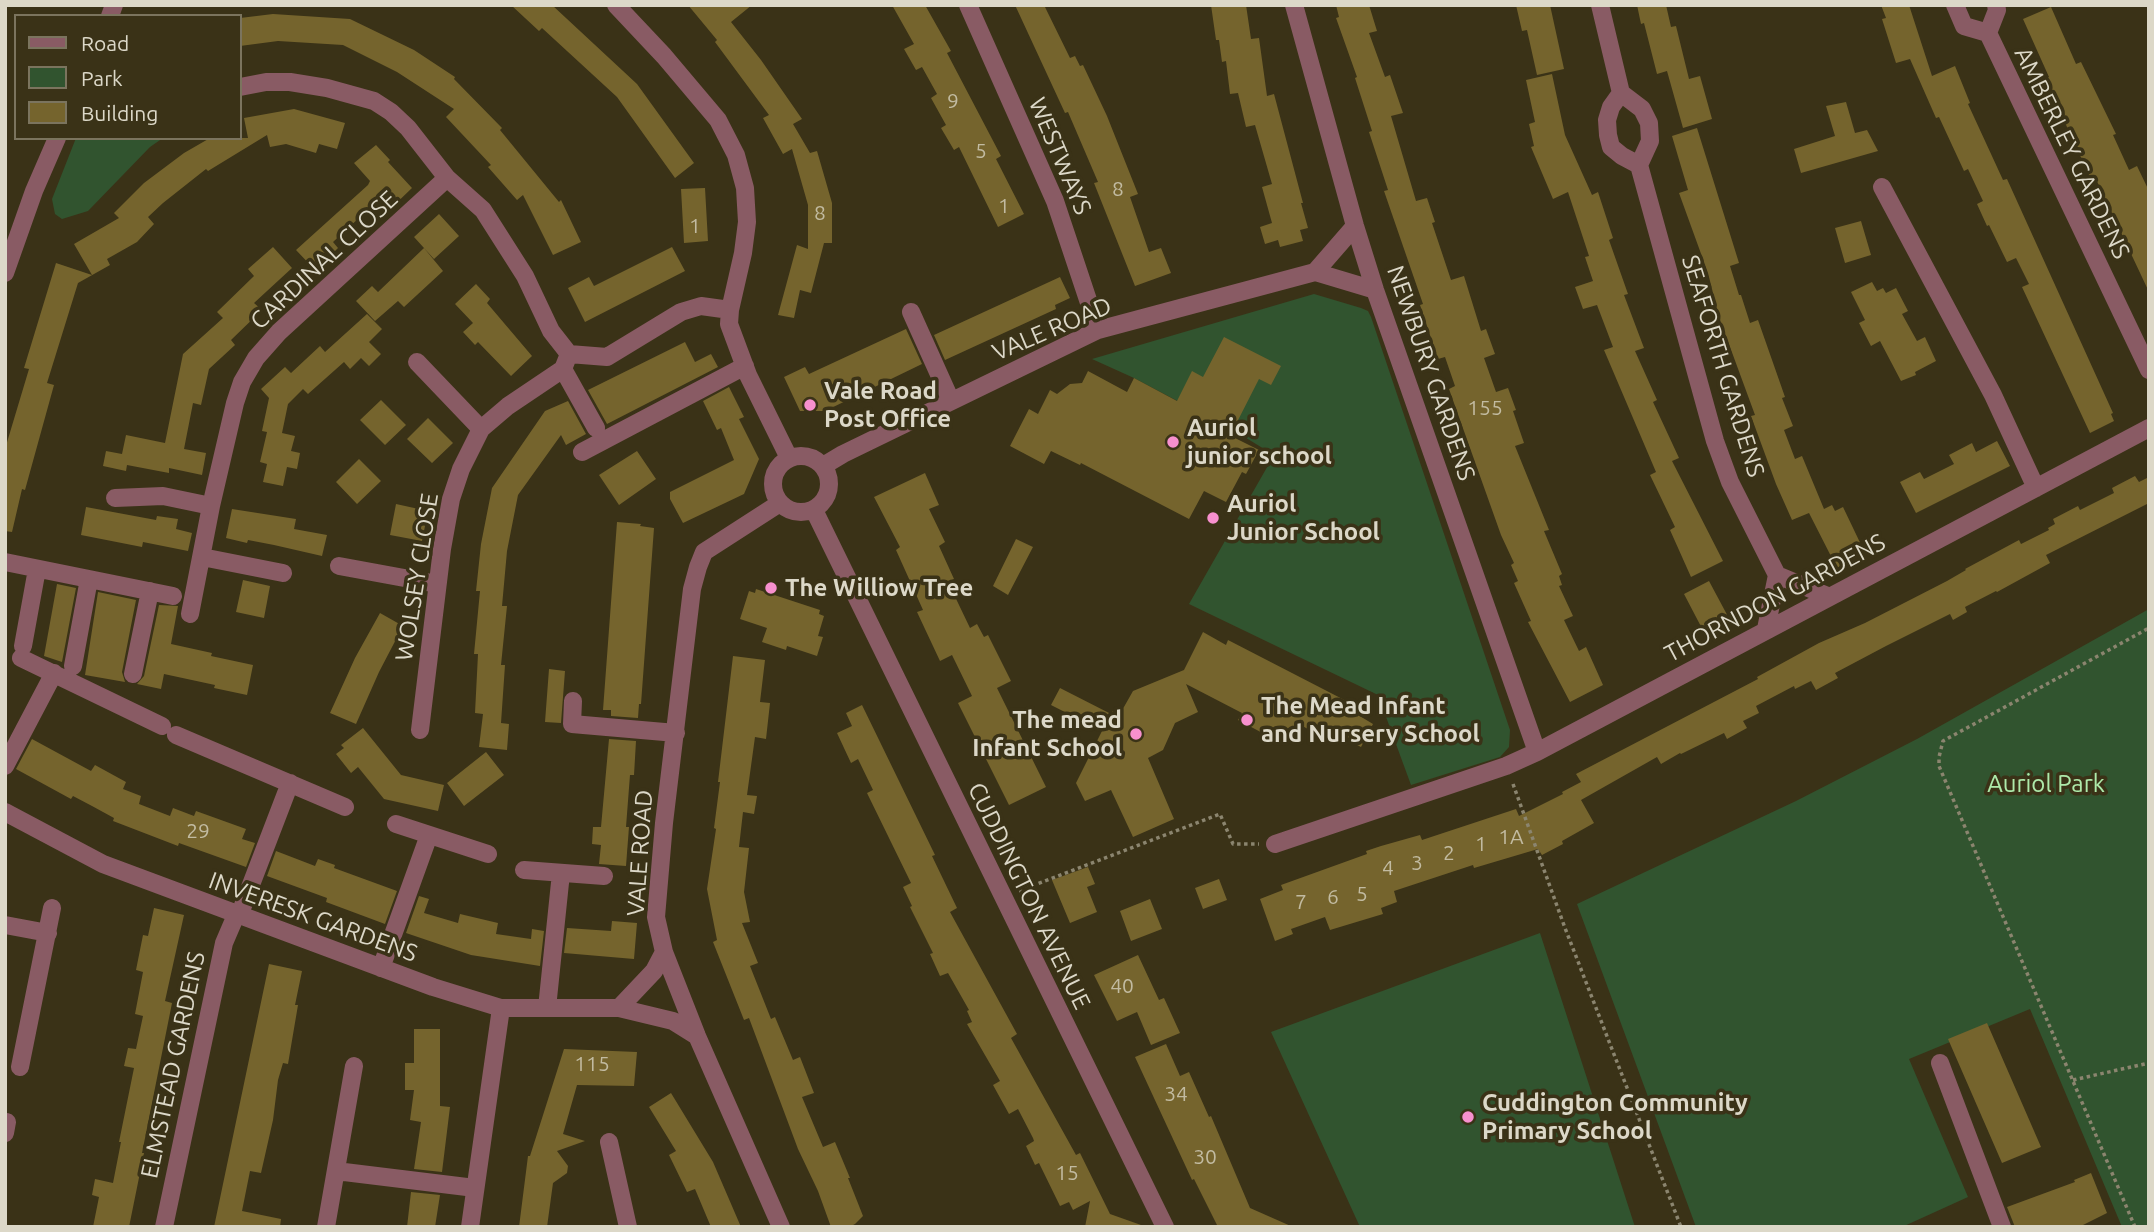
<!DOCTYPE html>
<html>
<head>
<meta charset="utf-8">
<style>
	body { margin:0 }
	#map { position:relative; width:2154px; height:1232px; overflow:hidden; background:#3a3217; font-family:Ubuntu,sans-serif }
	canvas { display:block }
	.frame { position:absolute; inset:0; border:7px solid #dcd8c8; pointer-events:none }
	.legend { position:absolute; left:14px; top:14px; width:228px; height:126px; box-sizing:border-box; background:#3a3217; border:2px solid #7b745e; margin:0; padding:9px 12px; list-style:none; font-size:21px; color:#dcd8c8 }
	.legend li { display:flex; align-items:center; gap:14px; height:35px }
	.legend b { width:35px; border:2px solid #7b745e }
</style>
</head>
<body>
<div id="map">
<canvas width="2154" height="1232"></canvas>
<div class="frame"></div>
<ul class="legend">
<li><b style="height:9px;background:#895b64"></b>Road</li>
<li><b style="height:19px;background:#31542f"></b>Park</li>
<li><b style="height:19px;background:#75642d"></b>Building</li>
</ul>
</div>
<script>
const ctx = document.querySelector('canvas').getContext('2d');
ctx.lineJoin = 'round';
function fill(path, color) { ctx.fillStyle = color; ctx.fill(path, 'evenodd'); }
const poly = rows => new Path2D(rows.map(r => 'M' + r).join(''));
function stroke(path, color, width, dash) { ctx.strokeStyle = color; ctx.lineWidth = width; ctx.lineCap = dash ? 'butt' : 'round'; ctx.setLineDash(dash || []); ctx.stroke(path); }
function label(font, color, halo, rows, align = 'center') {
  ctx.font = font + ' Ubuntu,sans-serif'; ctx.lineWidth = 7; ctx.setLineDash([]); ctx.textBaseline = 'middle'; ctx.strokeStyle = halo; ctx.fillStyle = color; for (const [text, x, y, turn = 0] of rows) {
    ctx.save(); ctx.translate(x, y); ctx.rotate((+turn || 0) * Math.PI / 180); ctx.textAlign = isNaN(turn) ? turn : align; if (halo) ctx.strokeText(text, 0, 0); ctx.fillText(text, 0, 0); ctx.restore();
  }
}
fill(poly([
	[76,138,163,138,150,147,88,211,62,219,55,214,52,199],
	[1314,294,1361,308,1368,311,1371,317,1510,730,1509,747,1500,757,1411,785,1378,695,1189,604,1274,455,1238,433,1134,378,1092,359],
	[2149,609,2149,1227,2122,1227,2030,1009,1909,1059,1968,1197,1902,1227,1696,1227,1577,904,1796,801,1917,739],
	[1540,933,1635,1227,1360,1227,1271,1032]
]), '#31542f');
fill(poly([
	[511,5,552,5,637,84,694,163,675,178,617,97,542,28,539,31],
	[688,5,752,5,731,22,761,60,802,119,793,124,810,153,817,151,832,203,832,243,824,243,811,293,800,290,794,318,778,315,797,245,808,249,808,205,792,149,783,154,763,118,769,115,715,42,717,40],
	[892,5,925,5,951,51,947,53,1001,156,996,159,1024,214,998,227,959,147,954,150,941,128,946,125,931,98,937,94,922,67,916,70,904,49,914,44],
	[1015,5,1044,5,1070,58,1075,56,1080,66,1083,65,1107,116,1138,194,1130,197,1149,252,1161,248,1171,273,1135,286,1094,183,1098,182,1068,112,1065,113],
	[1211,5,1246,5,1251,39,1259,38,1267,96,1274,94,1303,203,1301,203,1308,228,1300,230,1303,241,1280,247,1278,240,1265,244,1260,227,1272,223,1262,187,1272,184,1255,125,1246,127,1238,93,1230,94,1226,61,1222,62,1219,40,1216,40],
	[1336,5,1369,5,1377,31,1369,33,1385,77,1390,75,1403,113,1391,116,1416,201,1427,198,1435,222,1432,223,1451,280,1464,276,1481,331,1486,329,1495,354,1484,358,1496,392,1508,388,1516,410,1513,411,1524,443,1515,446,1549,530,1544,531,1562,574,1559,576,1562,585,1559,586,1573,616,1564,620,1579,651,1586,647,1603,685,1570,702,1528,622,1531,621,1514,583,1518,581,1511,565,1514,563,1501,535,1449,389,1455,386,1445,357,1438,359,1420,305,1423,304,1384,191,1388,190,1369,132,1372,131,1355,78,1357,77,1336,18,1339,17],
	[1516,5,1550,5,1564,69,1537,75,1527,30,1522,31],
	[1637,5,1666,5,1671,27,1676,26,1689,79,1700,76,1712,119,1683,128,1667,71,1657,74,1644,23,1641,24],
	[1881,5,1909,5,1932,76,1955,66,1970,103,1968,104,2003,180,2007,179,2113,413,2111,414,2114,421,2090,433,2022,287,2029,284,2016,258,2007,262,1989,225,1987,226,1977,204,1983,201,1968,169,1964,171,1939,117,1936,118,1910,59,1896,63,1882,19,1886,18],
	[2051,7,2076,64,2081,62,2116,134,2113,135,2129,170,2137,166,2149,191,2149,292,2094,175,2090,177,2067,127,2045,79,2049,77,2023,19],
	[273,14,350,19,414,50,455,77,454,79,502,128,500,130,559,202,561,200,581,242,553,255,523,195,517,200,488,167,491,165,446,117,454,109,397,72,343,45,278,41,240,46,240,18],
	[1552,74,1565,135,1592,195,1598,192,1613,238,1609,240,1628,294,1624,295,1644,348,1635,351,1657,400,1653,402,1679,458,1672,461,1723,561,1691,577,1670,530,1675,527,1650,475,1656,472,1604,350,1613,347,1597,305,1583,309,1575,287,1593,281,1585,257,1589,256,1568,192,1553,199,1531,147,1534,146,1529,124,1535,122,1526,80],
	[1846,102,1855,133,1867,130,1878,151,1801,173,1794,149,1835,136,1826,106],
	[294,109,345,123,337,149,319,144,316,153,286,144,270,147,267,135,208,171,206,169,163,203,148,217,154,224,137,242,107,259,110,265,78,283,47,383,54,385,25,490,22,489,12,532,5,531,5,449,29,369,24,368,56,263,92,275,74,244,119,218,114,213,144,183,184,153,210,138,248,138,244,118],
	[1697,128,1739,263,1730,266,1739,295,1741,295,1750,323,1758,320,1785,397,1782,398,1793,426,1784,430,1795,459,1802,456,1824,509,1832,505,1835,511,1843,507,1865,553,1837,568,1809,513,1792,520,1776,484,1751,416,1755,415,1719,317,1708,273,1679,193,1688,190,1672,136],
	[376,145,390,160,388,162,412,188,384,215,374,204,333,242,338,248,334,252,337,255,324,267,322,264,315,270,296,250,368,185,370,181,354,163],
	[705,188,708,241,684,243,681,189],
	[439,214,459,236,434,259,414,237],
	[1861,221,1871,255,1845,263,1835,228],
	[273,247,292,268,254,303,262,310,231,340,235,345,209,369,201,405,193,403,184,449,206,453,202,475,169,468,169,473,127,465,126,471,103,466,106,451,122,454,126,435,165,443,183,354,223,318,217,312,254,276,248,269],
	[672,247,685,271,585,322,568,288,589,277,594,286],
	[424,248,443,271,404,307,398,301,375,321,356,301,372,286,378,292],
	[1060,277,1070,298,1055,305,1056,309,945,360,934,335],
	[1872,282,1877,291,1883,288,1886,293,1896,288,1908,311,1902,314,1917,341,1925,337,1936,361,1915,372,1916,375,1901,381,1880,341,1871,346,1859,323,1865,320,1851,292],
	[476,284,490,299,487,303,532,356,511,376,478,342,475,345,463,332,473,323,455,304],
	[367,314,382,329,369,342,381,354,369,366,361,358,350,369,344,362,308,394,303,389,288,404,282,433,295,436,291,451,300,453,297,469,287,467,283,486,263,482,267,464,260,462,267,432,262,431,269,398,261,389,285,367,291,373,320,346,325,352],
	[906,329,922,364,825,411,800,411,784,377,805,367,809,374],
	[1224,337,1281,366,1271,385,1259,379,1233,430,1238,433,1235,438,1259,450,1246,474,1242,472,1226,502,1204,491,1189,519,1081,463,1080,465,1051,451,1044,464,1010,446,1029,409,1038,414,1050,390,1057,394,1070,384,1082,383,1088,371,1127,392,1134,378,1177,401,1192,371,1203,377],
	[685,342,695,362,711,354,718,367,607,424,588,390],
	[729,387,744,417,739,419,759,459,744,494,683,523,670,499,670,492,734,460,721,428,717,430,703,401],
	[381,400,406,425,385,445,360,420],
	[568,401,586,434,566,445,561,435,518,495,507,551,502,606,507,606,501,665,505,665,501,723,509,724,507,750,479,747,483,714,475,713,478,654,474,654,480,591,476,591,481,544,492,488,545,411],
	[428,418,453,443,432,463,407,439],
	[1997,441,2010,466,1916,513,1900,482,1920,472,1924,479,1954,464,1949,455,1972,443,1976,452],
	[637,451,656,479,619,505,599,475],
	[359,459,381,481,357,504,336,482],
	[925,473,939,505,929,509,945,542,939,546,954,579,948,582,970,628,977,624,984,637,988,635,1011,681,997,688,1046,787,1009,805,958,703,972,696,952,655,940,661,917,612,923,610,896,550,900,547,874,497],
	[2135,476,2139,482,2149,477,2149,503,2046,555,2050,563,1997,592,1996,591,1965,607,1967,612,1953,620,1950,614,1886,646,1835,673,1838,678,1816,690,1811,681,1795,689,1794,686,1756,706,1759,713,1743,721,1747,728,1727,739,1724,733,1681,754,1680,753,1661,764,1657,757,1581,800,1594,823,1562,841,1563,844,1542,855,1538,849,1474,868,1473,865,1394,891,1397,902,1381,908,1383,914,1330,930,1325,917,1291,929,1293,934,1275,941,1260,899,1283,890,1281,885,1367,854,1366,851,1381,846,1420,835,1422,840,1516,809,1519,816,1563,794,1562,792,1581,782,1576,774,1758,679,1757,677,1819,643,1865,623,1947,581,1966,570,1965,569,2019,540,2021,544,2049,530,2048,528,2055,524,2053,519,2078,506,2080,510,2114,493,2112,488],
	[396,504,428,511,422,541,390,535],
	[86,507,156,520,157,516,178,519,176,529,192,533,188,551,143,542,142,547,81,535],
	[232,509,296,519,294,529,327,535,322,556,274,545,248,540,247,543,226,538],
	[617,522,641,524,640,526,654,528,641,704,639,704,638,718,611,716,611,710,603,710],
	[1016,539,1033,547,1008,595,993,586],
	[243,580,270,586,264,618,236,612],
	[1709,581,1732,624,1707,638,1684,594],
	[57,584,76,588,62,662,44,656],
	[756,589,820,610,819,614,824,616,818,636,823,637,817,656,787,646,786,650,762,642,767,628,740,619,749,591,755,593],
	[98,592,136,600,122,672,125,682,85,675],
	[159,605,178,606,171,644,212,653,211,656,253,665,247,695,214,688,215,685,164,674,161,689,137,684,144,676],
	[380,613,403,626,379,672,356,724,330,713,355,658],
	[1203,632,1226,645,1228,640,1356,706,1353,712,1373,724,1361,747,1339,736,1335,744,1297,723,1285,745,1238,720,1242,713,1186,684,1198,712,1175,723,1163,750,1148,758,1174,819,1133,837,1111,790,1085,801,1076,783,1102,731,1051,705,1060,688,1111,714,1113,711,1116,721,1133,691,1184,670],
	[733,656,765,660,760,702,770,703,766,739,755,737,747,795,757,796,754,814,743,812,739,847,749,848,744,892,750,922,742,923,758,963,750,966,771,1019,775,1017,793,1060,800,1057,814,1093,802,1097,823,1147,835,1142,850,1178,848,1178,863,1216,855,1224,849,1227,831,1227,818,1191,798,1149,749,1018,744,1020,713,942,717,940,707,889,716,829,714,828,720,782,718,782],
	[549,669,565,671,561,723,545,722],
	[862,705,935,855,932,856,957,908,950,912,1017,1034,1011,1038,1076,1155,1080,1153,1110,1214,1141,1225,1141,1227,1085,1227,1090,1201,1073,1210,1069,1202,1060,1206,1039,1163,1035,1165,1026,1146,1034,1141,1033,1138,1018,1109,1009,1114,993,1085,1000,1081,967,1024,972,1022,967,1011,969,1010,948,973,940,976,930,954,933,953,910,907,912,906,903,887,911,883,867,793,873,790,858,759,851,763,837,733,852,726,846,713],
	[363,728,401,775,444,785,438,811,384,799,358,767,351,773,336,754,344,748,341,745],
	[32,739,91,771,95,765,126,782,123,789,141,796,139,804,170,816,173,808,194,816,196,811,246,829,242,839,255,843,246,867,179,843,178,846,113,821,114,818,92,806,73,796,71,799,16,769],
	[609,739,636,741,634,775,630,775,626,827,629,827,626,866,599,864,601,845,592,844,593,827,601,827],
	[486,752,504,775,464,806,447,783],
	[276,851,315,866,318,859,335,865,334,868,397,891,385,924,326,902,327,898,267,876],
	[1088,867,1095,884,1087,887,1097,912,1070,923,1052,880],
	[1219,879,1227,900,1203,909,1195,888],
	[419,896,429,899,424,913,458,923,460,914,498,923,496,934,531,939,532,929,544,931,540,966,471,955,406,933],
	[1150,899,1162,929,1131,941,1120,911],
	[154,908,184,915,165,1001,172,1003,142,1153,144,1153,129,1227,93,1227,99,1197,92,1195,95,1179,113,1183,121,1142,119,1142,134,1068,124,1066,128,1048,136,1049,143,1016,135,1014,143,972,136,970,143,935,148,936],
	[612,921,637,923,634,959,564,953,567,928,611,931],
	[1138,955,1159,1000,1164,998,1180,1033,1151,1045,1137,1012,1117,1021,1094,975],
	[269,964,302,971,295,1005,298,1005,288,1064,283,1063,278,1080,273,1120,261,1173,250,1171,242,1211,281,1219,280,1227,214,1227],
	[1987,1023,2041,1147,2002,1163,1948,1039],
	[414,1029,440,1029,440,1106,450,1107,442,1172,414,1169,421,1122,410,1120,414,1090,405,1090,405,1063,414,1063],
	[1166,1044,1180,1076,1189,1072,1209,1117,1211,1116,1250,1208,1293,1227,1218,1227,1194,1179,1192,1180,1135,1057],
	[564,1049,637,1052,634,1086,577,1085,563,1134,585,1141,557,1151,568,1166,567,1173,553,1183,547,1227,519,1227,528,1156,530,1156],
	[671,1093,713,1162,741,1227,711,1227,695,1189,687,1192,669,1155,676,1151,649,1107],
	[2091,1173,2107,1213,2079,1227,2015,1227,2007,1207,2075,1182,2074,1180],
	[411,1192,440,1195,435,1227,407,1227]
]), '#75642d');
stroke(poly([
	[1513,784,1565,928,1681,1227],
	[1019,891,1220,814,1233,844,1259,844],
	[2073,1080,2149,1063],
	[2135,1227,1939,766,1939,757,1943,741,2149,628]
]), '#8b856f', 3.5, [3.5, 3.5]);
stroke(poly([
	[616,5,664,56,718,120,736,155,745,188,747,222,743,253,730,310,729,324,748,375,789,458],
	[968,5,1055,201,1098,330],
	[1294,5,1355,226,1375,290,1537,752],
	[1600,5,1621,93,1642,109,1649,123,1650,141,1639,165,1715,441,1730,482,1777,575,1830,597],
	[1955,5,1964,26,1988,33],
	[1996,5,1997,10,1988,33,2149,370],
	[110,16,114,5],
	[240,87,266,82,290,82,327,88,374,101,391,112,408,128,447,178,483,210,525,276,551,331,569,354,607,357,681,312,701,306,730,310],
	[1621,93,1611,107,1607,120,1608,135,1611,147,1622,156,1639,165],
	[1882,187,1993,395,2036,488],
	[1315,272,1355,226],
	[5,273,34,191,57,138],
	[911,312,951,401],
	[417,362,481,429],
	[563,369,596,428],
	[582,452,745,366],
	'773 484a28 28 0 1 1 56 0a28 28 0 1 1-56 0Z',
	[823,466,843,454,1098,330,1315,272,1375,290],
	[115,498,163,496,211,506],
	[780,503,704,552,698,567,692,589,664,823,656,917,664,952,697,1036,781,1227],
	[814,510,1165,1227],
	[202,557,283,573],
	[5,562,173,596],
	[339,566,437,584],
	[190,614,211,506,235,403,242,382,256,358,279,332,447,178],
	[1766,629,1777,575],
	[23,646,37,569],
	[21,658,162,726],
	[73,666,89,579],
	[133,674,150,591],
	[573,701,572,724,676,733],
	[420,730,442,549,451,499,461,469,481,429,508,406,563,369,569,354],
	[176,735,345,807],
	[5,766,54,673],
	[5,812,103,864,433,987,501,1008,619,1008,673,1021,697,1036],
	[396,824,488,854],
	[1275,844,1506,766,1537,752,2149,428],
	[524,870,604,876],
	[239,916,290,783],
	[5,925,48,933],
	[381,968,429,835],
	[547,1008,561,873],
	[619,1008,654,971,664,952],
	[1940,1063,2002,1227],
	[20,1067,52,908],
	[5,1133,7,1122],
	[609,1142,628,1227],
	[336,1171,475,1188],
	[164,1227,224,943,236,915],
	[326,1227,354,1066],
	[470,1227,501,1008]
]), '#895b64', 18);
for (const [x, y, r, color] of [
	[810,405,7,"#f790ce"],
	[1173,442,7,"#f790ce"],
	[1213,518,7,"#f790ce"],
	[771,588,7,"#f790ce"],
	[1247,720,7,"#f790ce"],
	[1136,734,7,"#f790ce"],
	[1468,1117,7,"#f790ce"]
]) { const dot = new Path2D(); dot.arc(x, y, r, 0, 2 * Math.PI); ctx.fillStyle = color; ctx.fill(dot); stroke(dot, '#3a3217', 2.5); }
label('21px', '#c2bba1', null, [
	["9",953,101],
	["5",981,151],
	["8",1118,189],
	["1",1004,206],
	["8",820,213],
	["1",695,226],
	["155",1485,408],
	["29",198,831],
	["1A",1511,837],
	["1",1481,844],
	["2",1449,853],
	["3",1417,863],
	["4",1388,868],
	["5",1362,894],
	["6",1333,897],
	["7",1301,902],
	["40",1122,986],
	["115",592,1064],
	["34",1176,1094],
	["30",1205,1157],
	["15",1067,1173]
]);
label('24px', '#dcd8c8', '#3a3217', [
	["AMBERLEY GARDENS",2072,153,64],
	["WESTWAYS",1060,156,67],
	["CARDINAL CLOSE",324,260,-43],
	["VALE ROAD",1052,329,-23],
	["SEAFORTH GARDENS",1723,366,73],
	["NEWBURY GARDENS",1431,373,71],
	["WOLSEY CLOSE",417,577,-81],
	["THORNDON GARDENS",1775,598,-28],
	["VALE ROAD",640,853,-86],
	["CUDDINGTON AVENUE",1029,896,64],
	["INVERESK GARDENS",313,917,20],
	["ELMSTEAD GARDENS",173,1065,-78]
]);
label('bold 24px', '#dcd8c8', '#3a3217', [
	["Vale Road",824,391],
	["Post Office",824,419],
	["Auriol",1187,428],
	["junior school",1187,456],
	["Auriol",1227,504],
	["Junior School",1227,532],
	["The Williow Tree",785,588],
	["The Mead Infant",1261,706],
	["and Nursery School",1261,734],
	["The mead",1122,720,"right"],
	["Infant School",1122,748,"right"],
	["Cuddington Community",1482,1103],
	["Primary School",1482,1131]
], 'left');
label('24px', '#aeeaaa', '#3a3217', [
	["Auriol Park",2046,784]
]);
</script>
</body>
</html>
